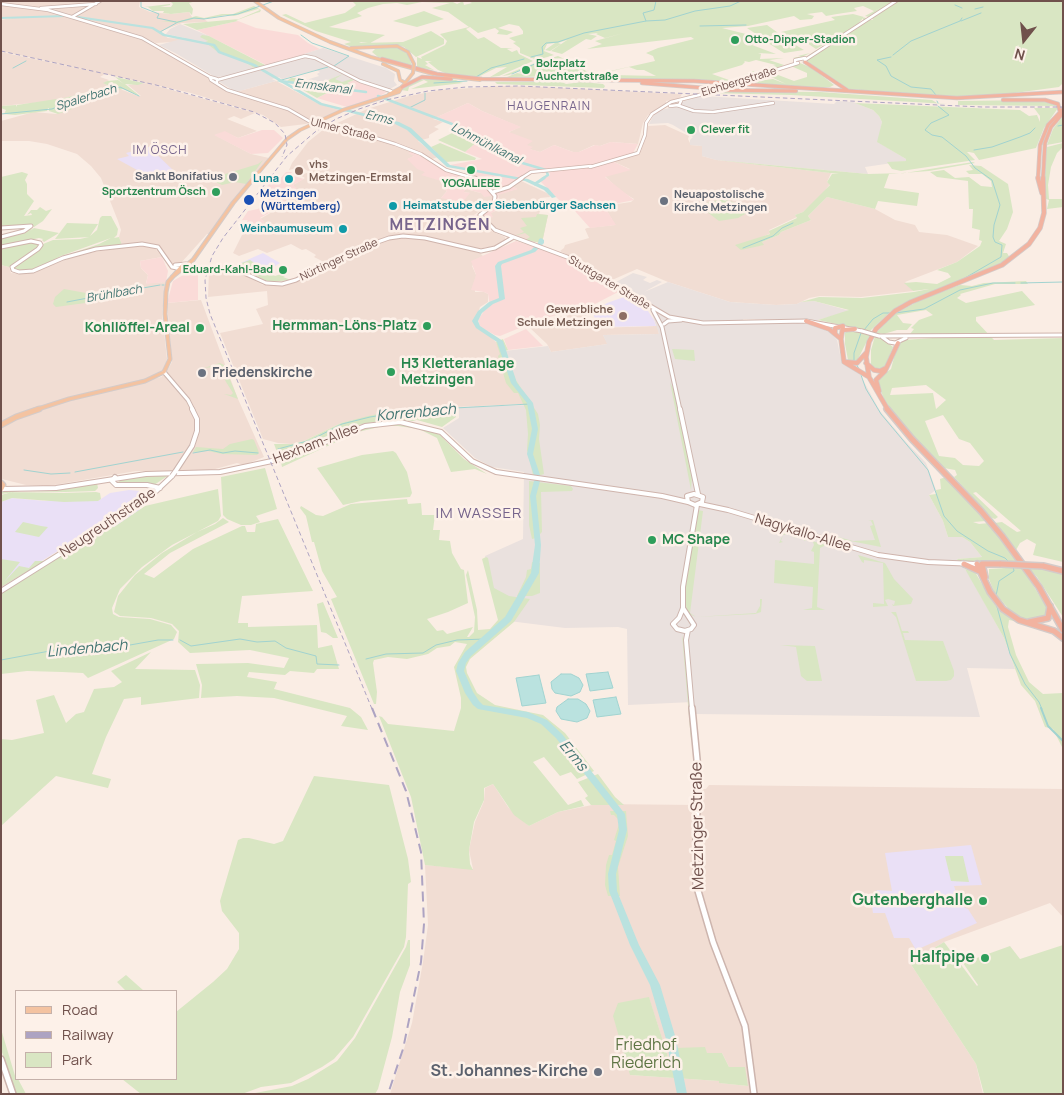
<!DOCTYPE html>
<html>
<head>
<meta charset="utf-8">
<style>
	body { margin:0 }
	#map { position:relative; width:1064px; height:1095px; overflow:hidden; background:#faede4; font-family:Manrope,sans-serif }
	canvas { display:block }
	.frame { position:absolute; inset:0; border:2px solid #70514c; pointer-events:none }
	.legend { position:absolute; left:15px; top:990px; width:162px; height:90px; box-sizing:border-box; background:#fdf1e9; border:1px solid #c5b1aa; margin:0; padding:6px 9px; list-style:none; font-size:15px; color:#70514c }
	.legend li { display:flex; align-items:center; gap:10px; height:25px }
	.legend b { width:25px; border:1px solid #c5b1aa }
	.north { position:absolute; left:999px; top:15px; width:50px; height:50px; -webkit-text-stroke:4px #fdf1e9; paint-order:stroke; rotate:196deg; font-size:14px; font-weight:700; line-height:20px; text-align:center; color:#70514c }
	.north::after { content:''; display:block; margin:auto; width:18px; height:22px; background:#70514c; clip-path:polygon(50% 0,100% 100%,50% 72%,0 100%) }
</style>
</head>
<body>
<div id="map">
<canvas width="1064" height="1095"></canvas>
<div class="frame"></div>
<ul class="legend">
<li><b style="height:6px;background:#f4c3a1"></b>Road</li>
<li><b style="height:6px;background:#ada3c2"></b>Railway</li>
<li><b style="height:14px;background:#d9e6c3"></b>Park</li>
</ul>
<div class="north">N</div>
</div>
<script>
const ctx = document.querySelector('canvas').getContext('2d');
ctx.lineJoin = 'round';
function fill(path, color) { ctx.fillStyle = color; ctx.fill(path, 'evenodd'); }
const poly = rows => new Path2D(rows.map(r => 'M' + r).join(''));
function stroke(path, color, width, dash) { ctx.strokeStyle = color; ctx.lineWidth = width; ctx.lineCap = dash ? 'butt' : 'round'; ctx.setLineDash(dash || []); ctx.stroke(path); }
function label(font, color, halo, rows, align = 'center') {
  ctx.font = font + ' Manrope,sans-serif'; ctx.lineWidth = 5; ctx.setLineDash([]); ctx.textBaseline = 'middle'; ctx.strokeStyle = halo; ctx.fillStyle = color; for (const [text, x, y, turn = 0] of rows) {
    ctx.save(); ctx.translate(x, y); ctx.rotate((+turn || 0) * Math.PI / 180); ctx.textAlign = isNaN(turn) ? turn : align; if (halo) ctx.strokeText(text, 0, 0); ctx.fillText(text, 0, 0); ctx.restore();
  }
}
fill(poly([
	[1,1,140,1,139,7,150,12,171,14,189,12,193,19,204,19,208,22,182,23,159,32,168,38,183,39,173,42,156,43,140,36,69,15,42,8,1,4],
	[1,5,49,11,136,36,202,72,232,93,276,81,319,104,339,110,324,119,306,124,281,127,263,115,191,93,1,51,1,20,12,18,1,17],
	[1,52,105,74,100,77,109,80,104,83,109,86,54,101,1,106],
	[146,83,255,113,241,119,234,116,227,119,257,131,238,138,225,132,215,135,251,154,269,158,224,212,211,234,207,234,181,263,172,263,159,246,154,244,122,245,119,237,121,230,118,221,101,178,91,166,77,154,47,144,29,141,1,141,1,121,34,112,56,114,71,109,65,106,79,104,120,89,138,96,141,96,128,85],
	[501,86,538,87,682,94,679,99,666,101,666,104,648,115,643,123,638,144,611,142,600,146,594,145,579,152,573,152,554,145,540,152,529,149,509,132,520,127,482,111,468,103,433,119,443,122,434,127,439,129,429,135,429,138,418,141,438,157,432,159,391,141,362,132,329,127,367,109,409,96,440,90],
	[665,125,689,136,688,139,691,145,703,146,702,156,717,160,831,173,827,182,830,184,820,197,803,212,795,215,797,217,769,230,771,233,760,238,750,247,763,245,762,242,779,235,781,232,811,220,808,216,827,197,875,209,895,220,915,225,919,232,947,235,978,246,957,262,905,282,913,291,861,297,820,296,809,298,797,304,776,305,730,302,668,282,637,269,612,280,560,251,564,248,565,245,589,238,585,229,587,228,615,225,604,206,631,202,634,199,619,190,605,176,630,169,612,161,639,154,648,126],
	[324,129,360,134,413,152,414,156,408,159,432,177,448,183,444,189,447,191,441,198,470,193,463,192,466,189,492,196,494,199,492,203,474,215,474,226,490,228,489,230,505,237,505,239,495,246,477,249,433,238,401,235,372,242,326,263,314,257,316,255,306,249,302,250,291,244,267,253,258,249,239,256,233,253,242,235,251,227,264,222,260,219,279,208,297,207,281,199,297,193,293,190,295,189,293,185,305,178,300,175,310,172,301,167,289,170,292,163,308,142],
	[521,181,549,194,550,197,540,198,541,207,539,214,548,215,542,243,524,241,497,229,486,218,492,217,490,213,502,209,499,207,505,199,499,199,498,194,517,189,513,187],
	[393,238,431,239,480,253,483,256,472,266,476,275,475,292,484,292,488,294,488,302,480,307,475,323,477,328,487,333,496,342,526,404,454,407,435,411,404,409,341,423,304,441,292,444,278,443,263,439,220,333,263,324,256,309,268,305,267,291,208,297,209,272,236,271,263,285,285,285,297,281,357,250],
	[132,246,154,247,162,257,140,261,141,268,148,275,146,283,166,282,162,314,167,359,164,369,150,378,75,396,1,423,1,265,9,267,11,273,26,274,82,254],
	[201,300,238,399,264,457,244,465,237,463,208,471,136,471,48,486,26,485,2,479,1,428,13,420,74,399,161,377,167,371,172,362,167,303],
	[583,311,595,328,657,326,659,334,603,335,608,344,551,352,547,344,529,327,539,322],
	[493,784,508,807,529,826,558,812,597,804,697,805,697,789,706,789,709,785,1063,789,1063,917,1050,903,944,942,910,963,976,1064,983,1094,390,1094,412,1023,423,962,428,925,425,865,473,869,469,850,475,822,484,801,485,788],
	[649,998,670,1063,678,1064,675,1048,707,1053,722,1053,729,1067,748,1086,720,1083,719,1081,630,1075]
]), '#f1ddd3');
fill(poly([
	[238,21,256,28,298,35,308,43,320,49,268,66,197,30],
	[354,80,387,92,376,98,347,107,317,98,337,88,343,88,347,83],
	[468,103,482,111,521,127,509,132,533,141,527,145,533,147,530,149,540,152,554,145,573,152,579,152,595,145,600,146,611,142,638,144,633,153,587,167,612,161,631,170,605,177,634,200,604,206,616,225,590,228,574,210,569,210,540,181,550,175,549,171,529,171,511,186,518,189,498,195,499,199,505,199,499,207,502,208,491,213,493,217,483,219,490,225,490,228,474,226,474,215,482,214,496,204,492,203,494,199,492,196,484,197,481,193,466,189,464,192,470,193,463,202,441,198,447,191,444,190,448,183,421,175,425,172,417,169,407,159,414,156,408,153,413,152,444,169,467,176,474,173,450,165,482,159,465,152,479,140,467,132,437,117],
	[262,130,274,130,283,138,268,153,251,154,214,135,225,131,238,138],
	[286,172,292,172,290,175,304,179,293,185,297,188,294,190,297,193,282,199,298,208,287,212,278,208,260,218,265,222,251,227,244,226,248,220,242,220,248,211,258,209,269,199,259,197,272,180,279,180],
	[516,241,563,256,620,291,593,305,582,306,581,308,539,320,500,336,495,335,480,327,478,320,484,311,490,306,488,294,484,292,471,290,476,275,471,261],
	[162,257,168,271,166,282,146,284,148,275,141,268,140,261],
	[195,273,198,274,198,300,167,303,173,281,185,274],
	[526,329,543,346,508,350,504,339]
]), '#fadbd8');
fill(poly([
	[180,24,209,36,203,36,219,53,241,60,254,68,229,76,215,77,177,54,159,45,185,38,166,34,170,29],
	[323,48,386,68,395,74,394,81,397,85,390,89,362,81,354,80,347,83,351,85,343,88,330,79,318,84,306,80,319,76,317,74,320,72,316,70,282,79,279,77,272,79,276,81,236,92,218,81,256,69,258,71,263,69,264,67,305,56,304,54],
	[702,96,834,104,837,101,853,102,873,110,879,116,882,122,878,142,906,159,906,161,865,167,868,174,716,160,702,156,702,146,690,145,690,140,693,137,673,125,668,123,649,124,653,116,661,110,681,105,681,102,684,101],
	[633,273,647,277,643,280,650,283,657,280,662,282,644,292,668,282,730,302,776,305,797,304,801,302,814,301,850,311,818,320,743,319,745,324,799,323,815,325,831,333,837,340,842,364,859,373,880,411,906,442,926,463,936,490,929,495,943,521,948,537,962,537,970,542,982,557,957,559,968,573,1004,638,1015,669,967,668,980,717,694,714,693,702,628,705,627,629,618,627,565,628,501,620,485,556,523,539,524,472,492,467,475,458,443,428,459,418,459,407,531,405,516,380,504,351,548,346,551,352,607,344,603,335,659,334,651,311,657,309,616,282]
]), '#eae1de');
fill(poly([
	[149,147,173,170,144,177,137,170,117,159,129,156,126,153],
	[263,253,280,263,267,271,269,281,238,264],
	[624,297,629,297,648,311,654,320,656,326,599,327,592,312,607,303],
	[129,490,151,492,133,505,142,509,114,527,106,528,100,525,1,586,1,502,12,498,45,501,98,501,110,493],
	[971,845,982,885,954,886,958,898,965,908,968,909,977,923,916,950,909,938,894,938,885,913,873,913,870,894,876,894,877,890,892,891,885,853]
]), '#eae0f6');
fill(poly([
	[196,1,189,3,193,9,192,15,189,12,171,14,163,13,164,11,153,11,148,7,144,7,170,4,170,5,160,7,171,7,173,4,171,2],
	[352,1,456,1,453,2,457,4,463,1,464,5,472,3,468,1,895,1,869,17,865,16,889,3,874,11,863,6,854,8,857,11,837,14,826,16,822,12,807,14,814,16,812,19,800,20,794,16,748,26,722,28,754,36,763,42,752,45,776,54,758,53,761,54,760,59,784,58,769,60,784,65,766,72,758,71,776,65,756,60,749,62,744,61,745,62,742,65,712,74,729,80,736,79,753,71,758,74,732,83,599,78,595,75,612,75,597,74,655,61,653,56,646,53,658,48,694,39,691,37,587,49,602,44,595,41,624,33,605,38,596,34,598,33,588,34,597,36,591,40,586,39,562,54,551,51,567,40,558,43,561,44,550,51,545,50,555,43,547,44,544,51,554,55,537,60,520,53,520,48,513,43,516,42,509,38,523,34,523,31,519,26,509,24,498,28,513,32,507,35,497,34,499,31,495,28,478,33,470,27,466,29,478,39,484,37,501,48,506,48,513,49,507,49,512,52,517,50,519,54,533,61,499,76,490,77,507,67,496,68,476,78,445,73,438,70,428,62,432,61,425,61,428,64,425,65,434,70,417,67,417,57,422,59,421,57,445,45,447,41,440,34,469,27,448,12,432,8,450,3,422,2,407,5,397,3,383,4,368,8,357,13,362,16,329,27,385,35,370,43,359,42,361,43,403,42,431,31,444,39,444,44,416,57,404,47,397,45,355,48,344,44,351,42,316,31,282,15,286,14,305,23,345,13,356,5],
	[629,67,637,70,644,70,656,76,613,75,612,71],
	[898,1,1063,1,1063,83,1059,87,985,97,954,97,848,89,807,62,806,60,869,20,873,20,872,18],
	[254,6,261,10,260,12,256,13,240,19,236,20,238,21,197,30,183,24,239,19,260,10,258,9,234,16,226,15,204,19,193,19,178,23,161,21,180,21,196,16,204,18,222,14,233,14],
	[424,11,444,19,417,27,393,21],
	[853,14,864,17,857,25,863,21,863,17,868,19,820,50,801,59,793,57,801,57,798,56,810,53,802,57,807,56,847,31,816,49,804,41,797,43,781,32,835,20,831,17],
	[767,25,781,35,762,38,747,28],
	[202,35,209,36,265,65,254,68,241,60,219,53,205,42,208,41,200,37],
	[783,37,787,40,804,50,784,53,768,43,772,42,767,42,763,39],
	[396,46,408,54,412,66,378,57,372,52,376,48],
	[558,56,579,66,593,76,507,77,517,73,523,74,519,72,528,67,532,68,529,66,551,59,536,63,509,75,502,76,535,63],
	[800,63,812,68,834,85,830,87,821,88,742,83,773,79,786,84,767,75,773,73,794,81,807,77,807,73,791,66],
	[343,74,335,79,342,82,351,79,354,80,347,83,351,85,337,88,317,98,303,90,302,84,287,81,291,78,298,78,316,85],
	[115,77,144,83,138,85,125,84,140,96,123,89,112,91,105,88,109,86,103,83,107,81,118,80,124,84],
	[422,78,458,80,456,81,463,83,411,89,428,82,424,80,409,87,408,91,401,90,421,79,424,80],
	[495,82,562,82,566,84,582,82,603,84,605,86,604,88,497,84],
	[101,89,109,92,79,104,66,105,72,109,58,114,49,111,49,108,48,108,47,111,15,115,4,114,6,110,1,108,1,106,16,105,17,107,17,105,63,98,65,99,64,98],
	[712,91,820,92,932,100,937,103,948,104,791,95,710,93],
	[1039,100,1058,106,958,105,958,101],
	[855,103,1020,110,1029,116,1037,115,1040,122,1040,116,1034,108,1058,108,1044,128,1036,148,979,160,974,153,969,152,967,152,975,160,901,171,892,169,887,162,906,161,906,159,877,142,882,122,879,116,873,110],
	[1063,116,1063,142,1047,145,1053,129],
	[460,129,478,141,465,152,438,140],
	[440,143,476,158,475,160,446,162,431,147],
	[1063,143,1063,147,1057,153,1051,167,1048,185,1049,199,1063,199,1063,207,1047,209,1049,200,1046,199,1045,191,1045,155,1047,147],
	[263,160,246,184,235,182,222,185,209,179,258,164],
	[716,160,868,174,905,173,973,162,975,163,929,171,889,174,884,188,919,193,917,206,878,201,875,209,827,197,808,216,811,220,781,232,779,235,762,242,764,245,741,250,735,245,770,234,769,231,797,218,795,215,803,212,830,185,827,182,832,174,839,174],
	[969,165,981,166,1008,184,1013,212,1007,229,999,241,1006,244,1003,253,1007,253,1010,258,996,266,902,304,890,312,870,331,818,320,849,310,814,301,801,302,819,297,862,298,914,292,929,289,913,291,904,283,916,282,937,284,951,277,948,273,937,270,957,262,980,246,982,241,979,240,980,230,972,228,973,209,969,209,968,181,937,177,930,172,944,170,955,178,969,177,981,186,992,187,991,181,982,174,969,174,966,171,973,170],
	[22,172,28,174,25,180,27,184,27,194,34,201,24,216,32,215,31,213,27,215,31,210,37,210,40,207,46,211,52,209,43,221,34,227,29,224,1,227,1,177],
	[723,199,743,205,747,209,747,213,738,218,719,221,698,205],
	[537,214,548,215,542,243,525,240,530,237,525,233,514,236,524,232,520,228,527,226,521,218,536,217],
	[102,216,111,216,118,229,117,235,114,238,119,237,122,245,61,257,99,244,111,238,61,256,39,268,23,272,13,269,15,264,40,249,43,244,53,240,80,239,89,237,55,239,67,223,98,224,90,236,97,230,100,218],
	[33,228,30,231,34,228,59,233,44,242,42,240,43,239,39,238,1,246,1,238],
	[30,242,38,244,38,247,9,267,1,265,1,248],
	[250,260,262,268,272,269,268,272,275,276,281,274,285,276,283,277,291,280,269,282,242,269,230,267],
	[1026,281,1028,284,995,284,960,294,961,295,957,298,966,303,1022,291,1035,305,976,317,976,321,994,340,1063,338,1063,562,1033,555,1036,544,1027,539,1020,543,1016,550,995,523,1002,522,1017,532,1021,531,976,492,973,493,998,517,995,519,992,518,954,477,957,475,955,470,944,468,920,445,887,406,878,384,879,378,891,369,897,346,903,340,948,337,949,334,910,334,914,329,911,328,919,320,933,315,926,310,897,315,903,323,912,324,907,330,897,330,884,334,876,333,893,315,924,298,960,285,972,286,984,283],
	[926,385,946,400,936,409,933,393,890,395,892,388],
	[943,415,959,439,970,443,984,461,979,466,963,465,955,458,939,456,925,421],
	[64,289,86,293,100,293,100,301,56,307,53,304,55,297],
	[848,330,870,335,857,361,848,360,845,344,845,333],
	[875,336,882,338,893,347,885,367,882,370,871,368,871,350],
	[503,339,508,350,505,351,516,380,538,414,540,425,539,439,544,474,541,475,533,475,527,450,528,434,526,410,518,393,514,393,506,383,498,356,500,354,496,342],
	[672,349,694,350,695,361,675,359],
	[220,363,224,365,238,399,224,394,231,395,233,393,226,382,220,370,220,366,204,368],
	[670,382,675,393,688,453,692,477,691,490],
	[454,407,454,409,413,421,388,420,362,424,286,455,280,453,283,452,282,451,277,452,274,444,292,444,304,441,341,423,368,416,404,409,435,411],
	[450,411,456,412,456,417,442,427,417,420],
	[398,424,427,429,440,435,464,459,487,474,475,469,451,472,437,438,419,429,398,426,383,426,358,432,282,467,281,462,349,433,366,427],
	[252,439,254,440,258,450,259,453,257,455,222,454,208,451,193,452,196,447,223,449,230,444],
	[393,451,396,453,407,472,412,493,410,497,361,501,343,505,317,468,362,455],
	[265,468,277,509,256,516,260,522,251,525,241,525,227,519,223,515,221,477],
	[169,475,154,485,119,482,120,479,131,477],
	[946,477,986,521,973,522,979,524,989,523,1019,562,960,563,957,559,982,557,970,542,962,537,948,537,943,521,929,495,936,494,936,490,941,489,940,479],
	[529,481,571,486,573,489,572,491,541,492,542,532,536,538,532,539,529,525],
	[97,483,98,488,95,491,65,492,20,491,1,494,1,491],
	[218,489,221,516,218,521,197,532,215,524,223,518,229,522,170,553,144,574,154,578,193,549,242,526,245,526,247,532,255,532,256,524,278,519,313,591,242,596,238,623,248,623,248,627,317,625,318,648,332,645,339,669,317,669,314,673,290,671,285,675,249,672,247,677,277,682,274,689,350,708,361,717,368,730,341,726,347,716,274,698,237,696,201,698,202,685,196,664,248,663,284,668,289,658,250,650,190,653,178,642,179,631,172,624,151,618,120,616,114,612,118,596,135,575,162,553,197,532,172,545,142,567,120,589,112,608,113,614,119,617,150,619,171,625,177,632,174,639,88,678,83,673,62,672,27,671,1,674,1,593,106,528,114,527,145,506],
	[12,492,64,493,96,492,100,493,101,499,98,501,64,502,12,498,1,502,1,495],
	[407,499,408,504,421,503,422,515,435,515,433,530,440,530,439,540,450,541,452,553,461,569,464,570,468,603,448,612,427,619,437,631,443,630,447,634,473,627,467,637,469,637,474,632,475,617,466,575,468,570,477,610,478,630,490,629,498,620,482,559,486,557,488,558,494,588,509,596,530,599,514,622,470,659,466,667,467,673,477,693,495,705,543,715,565,733,594,771,577,779,571,772,560,776,544,757,533,762,568,805,581,800,584,806,558,812,529,826,514,815,493,784,484,788,484,800,474,822,469,850,470,864,473,870,425,865,411,797,379,716,382,717,388,724,454,731,461,708,461,698,454,667,467,644,455,642,450,646,437,648,428,654,407,659,388,657,374,660,373,663,377,692,376,704,374,704,331,599,337,597,322,571,314,542,312,542,306,516,300,508,301,506,316,515,323,516,351,504],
	[698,510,703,511,690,613,696,617,756,613,760,606,760,599,762,599,761,612,755,614,696,617,687,613,684,589],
	[873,520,881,547,830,537,831,535,853,541,875,540,870,526,873,525,871,521,868,521],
	[23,522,41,526,48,527,39,537,15,532],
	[784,533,826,545,820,548,817,607,825,610,803,610,812,608,813,587,774,583,775,560,814,564,814,552,811,551,814,545,813,542,806,540,804,541,804,539,797,537,794,538,795,536,788,534,783,535,781,541,783,542,779,543],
	[858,555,885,563,894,579,913,599,911,604,893,606,892,604,894,605,895,601,888,599,885,600,888,606,873,607,873,603,884,604,883,563,864,560,864,563,862,562],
	[1,559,20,562,4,582,19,566,29,568,35,561,45,561,1,587],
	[532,562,540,563,540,593,532,596,517,596,526,577,527,570,531,569],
	[1022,567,1047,608,1046,617,1027,621,1015,616,994,592,989,579,989,569],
	[1028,567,1046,568,1063,572,1063,617,1037,577],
	[965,569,975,572,992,601,1000,611,1020,622,1009,620,1008,627,1016,655,1029,682,1043,694,1063,693,1063,749,1053,729,1045,727,1035,701,1021,685,1004,638],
	[323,602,338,638,333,638,326,633,321,632,317,604],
	[891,612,896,612,902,631,908,631,909,633,903,633,905,640,943,641,954,671,954,676,951,680,946,681,916,681,896,617],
	[682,635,685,646,693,740,691,740],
	[780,645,815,646,822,681,807,681,801,676,796,647],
	[151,652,135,669,195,670,200,685,199,698,141,705,141,697,124,699,106,737,92,774,111,779,108,788,56,776,1,826,1,739,12,740,44,733,36,700,54,695,66,723,76,714,84,712,94,689,114,687,122,682,111,671],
	[598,774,615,797,624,805,591,805,585,798,588,796,578,782],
	[314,776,389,785,408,859,411,882,408,884,406,937,404,947,353,1037,334,1059,322,1067,291,1083,261,1087,242,1094,141,1094,122,1079,176,1079,176,1012,213,982,227,969,239,949,239,933,222,911,220,901,238,840,243,838,249,838,274,844,283,841],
	[610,811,626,811,628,836,618,867,620,896,608,896,605,885,606,865,609,855,612,855,616,841,614,840,620,821,614,815,611,815],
	[945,856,963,856,969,882,951,881],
	[408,940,410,940,410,965,400,992,392,1037,378,1089,375,1094,250,1094,292,1086,308,1079,337,1061,355,1038,406,947],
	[944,942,977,986,978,985,963,963,1010,946,1020,959,1063,945,1063,1094,984,1094,976,1064,910,963],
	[126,975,144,991,126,991,117,982],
	[649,997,670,1063,678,1063,675,1048,705,1047,707,1053,722,1053,729,1067,745,1067,748,1086,719,1083,719,1081,630,1075,613,1016,618,1003],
	[1,1029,16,1079,18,1079,26,1094,16,1094,13,1087,1,1049]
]), '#d9e6c3');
const water = poly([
	[608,672,613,688,590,691,586,674,608,672],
	[561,674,571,674,579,678,583,685,580,692,571,696,555,693,552,689,551,682,561,674],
	[539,675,546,703,522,706,516,678,539,675],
	[616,697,621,714,597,717,593,700,616,697],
	[568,699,578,699,586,704,590,711,587,718,577,722,561,719,556,711,557,707,568,699]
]);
fill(water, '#bae2df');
stroke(water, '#a1d3d0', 1);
stroke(poly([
	[141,1,141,7,159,14,157,18,176,22],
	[955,5,962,8],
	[975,9,983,7],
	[646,21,665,20,695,11,730,6,741,1],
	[961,21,981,13],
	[700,26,746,25],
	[160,32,178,22,194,18,204,19,238,14,274,1],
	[301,35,312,43,349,56,334,66],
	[893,55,911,41,960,21,962,18],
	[531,57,543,54,542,47,546,43,558,42,584,33,646,21,643,13,654,10,656,1],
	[891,57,877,60,886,66,891,76,911,87,931,89,936,95],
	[538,63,543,61],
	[13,68,26,61],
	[512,74,537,63],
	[476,77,491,68,524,59],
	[278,81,328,67],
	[434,83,467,81],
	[295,90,299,86],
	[937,101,938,103],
	[938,106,949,115,931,123,925,130,932,135,942,137,966,156,975,168,992,180,1000,205,994,225,993,237,995,242,1002,245,1001,257,958,282],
	[409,108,425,100,425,93],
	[1,114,52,109,66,103,83,101,120,87,139,96],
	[1058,126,1063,125],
	[974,150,992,147,1020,137,1030,133,1035,128],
	[443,225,456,227],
	[458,227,462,228],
	[463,228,475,229],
	[477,229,481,229],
	[483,230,488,230],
	[743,248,773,236,782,228,793,223],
	[1021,283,1063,282],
	[162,285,164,285],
	[97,296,160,285],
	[67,302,93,297],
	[895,313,924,309,960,290,993,283,1015,283],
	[864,330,873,319,883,313,891,313],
	[859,369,854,360,854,353,861,333],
	[861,375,866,389,881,414,928,470,944,516,957,531,988,551,1005,558,1010,563],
	[278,449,311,440,342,424,370,417,396,413,428,414,455,408,530,404],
	[193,453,210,450,223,453,235,451,258,453],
	[24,470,51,474,70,473],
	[75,472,183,452],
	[996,596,999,581,1014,571,1013,566],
	[996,603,1010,654,1025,684,1039,702,1042,709],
	[180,640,191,646,240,639,257,642,275,641,286,648,316,656,317,664,339,665],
	[366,659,386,654,423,653,436,645,457,640,485,639],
	[1,660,66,648,102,650,158,640,173,640]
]), '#a1d3d0', 1);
stroke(poly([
	[1041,708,1048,726,1063,741]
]), '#a1d3d0', 2);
stroke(poly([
	[280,81,366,92],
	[378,96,452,124,472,135,484,145,498,150,519,162,546,170,548,175,542,179]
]), '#bae2df', 2.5);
stroke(poly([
	[535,184,544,178]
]), '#bae2df', 3);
fill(poly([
	[65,15,66,16,64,17,1,19,1,17,65,15],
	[78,16,153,27,165,34,215,44,220,51,255,64,322,103,399,122,411,128,450,165,528,179,548,188,556,197,552,198,544,190,525,181,447,167,407,130,395,124,320,105,253,66,218,53,213,46,163,36,152,29,77,18,76,17,78,16],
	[541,238,544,240,544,243,535,252,502,264,501,266,505,299,493,304,482,313,478,321,480,326,503,341,517,383,533,403,538,429,533,454,540,475,537,477,534,475,527,454,532,429,527,403,511,383,497,342,476,328,472,321,478,311,489,302,499,298,495,266,498,262,531,250,538,243,539,239,541,238],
	[537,479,540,481,536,496,541,545,539,573,511,621,471,656,466,663,464,671,473,692,479,701,483,705,528,712,547,720,562,734,625,814,627,830,616,874,617,891,639,945,660,985,676,1039,687,1094,677,1094,666,1039,650,985,630,945,609,891,608,874,619,830,617,815,556,738,541,724,527,718,478,709,473,705,465,693,456,671,458,663,465,652,505,617,531,573,535,545,530,496,534,481,537,479]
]), '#bae2df');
const tertiaryFar3 = poly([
	[1,4,48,10,142,38,210,77,217,79,217,83],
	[41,8,96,4],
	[72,17,100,1],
	[210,77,211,80,227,90,288,109,314,124],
	[217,80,305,56,315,58,360,81,391,91],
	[677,105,694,111,713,112,773,103]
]);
const tertiaryFar2 = poly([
	[653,310,662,327,680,410],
	[664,324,668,321,681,320],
	[164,372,188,400,193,410]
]);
const tertiaryFar1 = poly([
	[680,409,698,494],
	[175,472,192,446,197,431,197,419,192,409],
	[115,477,112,481,116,485,147,485,160,488],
	[1,591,130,510,153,494,172,476],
	[683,608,694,625,691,629,685,631,677,629,673,624,679,618,683,608],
	[683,608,683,587,697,505],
	[688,630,686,640,692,709]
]);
const tertiary = poly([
	[692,708,699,780,696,827,696,884,713,942,745,1026,754,1094],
	[1,1059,13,1094]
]);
const secondaryFar2 = poly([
	[805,60,896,1],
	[795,62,795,60,805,58],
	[741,81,798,63],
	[707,92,723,87],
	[670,106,679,105,681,101],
	[314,124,359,133,395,144,421,154,446,170,477,179],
	[638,153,645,135,646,123,652,114,671,102,699,95],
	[590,167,638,153],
	[520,179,531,172,591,166]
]);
const secondaryFar1 = poly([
	[475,178,484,183,495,196,494,204,480,215,495,230,567,257,669,317,703,323,806,321,862,331],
	[493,192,509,187,522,178],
	[1,228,31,226,24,231,1,237],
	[1,247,31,241,40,243,41,245,38,249,12,267,13,270,19,272,33,271,63,258,96,249,142,244,158,247,172,267,187,270,203,269],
	[175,265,186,264],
	[217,269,237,270,266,283,282,284,296,280,355,250,389,238,403,236,425,238,481,251,495,248,512,238],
	[879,336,1063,335],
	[882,337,889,342,895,343,906,338]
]);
const secondary = poly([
	[2,489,56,488,146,474,220,472,286,458,365,426,400,422,441,432,472,461,496,472,662,496,688,502],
	[694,494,703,497,702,502,695,505,688,502,687,496,694,494],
	[700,504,728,510,878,555,928,562,977,564]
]);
const primaryFar2 = poly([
	[255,1,279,18,330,42,371,57,433,74],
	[351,48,397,46,408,52,414,64],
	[383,64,398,71,400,80,406,83],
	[445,76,480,80],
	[389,94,402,87,413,73],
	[253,179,287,139,300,130,343,110,399,92,402,87]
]);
const primaryFar1 = poly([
	[172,277,193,260,233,203,254,178],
	[35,410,69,399,145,381,164,372,170,359,165,314,166,292,168,282,182,266]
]);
const primary = poly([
	[1,425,16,417,39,409],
	[1,483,3,485,1,489]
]);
const trunkFar2 = poly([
	[382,59,437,74,482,79,694,81,957,98,1063,92],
	[805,62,847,90],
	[642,83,718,89],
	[402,87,422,77,451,79],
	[714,90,796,91],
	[1003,100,1045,100,1058,104,1060,112],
	[1038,179,1040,145,1048,125,1063,109],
	[1043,179,1045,143,1051,127,1063,113]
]);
const trunkFar1 = poly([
	[1038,178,1042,193],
	[806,321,829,329,841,339],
	[843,330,855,329],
	[835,333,835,328,843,326,841,339,844,362,869,377],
	[847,362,857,363,866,353],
	[866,363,874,370,880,371,886,368],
	[879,391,876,380,885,371,898,343],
	[888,410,869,377,866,357,869,342,876,329,895,311,911,302,1002,265,1029,244,1040,228,1044,213,1043,178]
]);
const trunk = poly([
	[887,409,912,439,981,511,1002,536,1039,587,1063,630],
	[964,564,979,571],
	[977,564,990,592,1003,609,1019,620,1054,631,1063,638],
	[1043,566,1063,571],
	[985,577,982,564,1001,564],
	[1029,622,1048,618,1050,606]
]);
stroke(tertiaryFar3, '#cdb5ae', 4);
stroke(tertiaryFar2, '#cdb5ae', 5);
stroke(tertiaryFar1, '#cdb5ae', 6);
stroke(tertiary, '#cdb5ae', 8);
stroke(secondaryFar2, '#cfb4ac', 4);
stroke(secondaryFar1, '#cfb4ac', 5);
stroke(secondary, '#cfb4ac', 6);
stroke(primaryFar2, '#d4cbc9', 4);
stroke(primaryFar1, '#d4cbc9', 5);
stroke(primary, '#d4cbc9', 7);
stroke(trunkFar2, '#d4cbc9', 4.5);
stroke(trunkFar1, '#d4cbc9', 5.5);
stroke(trunk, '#d4cbc9', 8);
stroke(tertiaryFar3, '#fff', 2.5);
stroke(tertiaryFar2, '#fff', 3);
stroke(tertiaryFar1, '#fff', 4);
stroke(tertiary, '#fff', 5);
stroke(secondaryFar2, '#fff', 2.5);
stroke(secondaryFar1, '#fff', 3);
stroke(secondary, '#fff', 4);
stroke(primaryFar2, '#f4c3a1', 2.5);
stroke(primaryFar1, '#f4c3a1', 3);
stroke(primary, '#f4c3a1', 4.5);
stroke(trunkFar2, '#f2b3a0', 3);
stroke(trunkFar1, '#f2b3a0', 4);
stroke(trunk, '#f2b3a0', 5);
stroke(poly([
	[1,51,156,85,254,112,275,123,285,134,287,145,282,157],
	[372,709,210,314,206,298,205,280,212,256,223,238,287,156,315,132,336,119,359,109,386,100,428,91,466,87,519,86,982,107,1063,107]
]), '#ada3c2', 1, [4.5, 3]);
stroke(poly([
	[372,708,406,791,421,852,424,924,421,962,403,1049,388,1094]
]), '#ada3c2', 2, [10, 6]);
const tertiaryBridge = poly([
	[172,476,175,472]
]);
const secondaryBridgeFar1 = poly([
	[723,87,741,81],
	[699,95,707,92]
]);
const secondaryBridge = poly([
	[203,269,217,269],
	[862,331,879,336]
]);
const primaryBridge = poly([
	[413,73,414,64]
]);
const trunkBridge = poly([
	[1001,564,1043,566]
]);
stroke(tertiaryBridge, '#cdb5ae', 6, []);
stroke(secondaryBridgeFar1, '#cfb4ac', 4, []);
stroke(secondaryBridge, '#cfb4ac', 5, []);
stroke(primaryBridge, '#d4cbc9', 4, []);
stroke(trunkBridge, '#d4cbc9', 8, []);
stroke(tertiaryBridge, '#fff', 4);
stroke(secondaryBridgeFar1, '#fff', 2.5);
stroke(secondaryBridge, '#fff', 3);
stroke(primaryBridge, '#f4c3a1', 2.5);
stroke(trunkBridge, '#f2b3a0', 5);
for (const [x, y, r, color] of [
	[735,40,5,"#2e9e5b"],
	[526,70,5,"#2e9e5b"],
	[691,130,5,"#2e9e5b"],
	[471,170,5,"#2e9e5b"],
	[299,171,5,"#8d6e63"],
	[233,177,5,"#6b7280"],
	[289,179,5,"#0f9aa8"],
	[216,192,5,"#2e9e5b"],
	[249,200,6,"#1a4fb4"],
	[664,201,5,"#6b7280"],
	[393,206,5,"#0f9aa8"],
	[343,229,5,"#0f9aa8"],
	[283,270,5,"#2e9e5b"],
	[623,316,5,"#8d6e63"],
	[427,326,5,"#2e9e5b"],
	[200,328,5,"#2e9e5b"],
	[391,372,5,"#2e9e5b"],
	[202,373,5,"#6b7280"],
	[652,540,5,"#2e9e5b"],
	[983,901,5,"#2e9e5b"],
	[985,958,5,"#2e9e5b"],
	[598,1072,5,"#6b7280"]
]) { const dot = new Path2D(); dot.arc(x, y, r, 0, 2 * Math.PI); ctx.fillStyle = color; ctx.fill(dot); stroke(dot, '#fdf1e9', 2); }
label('bold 11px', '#27864d', '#fdf1e9', [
	["Otto-Dipper-Stadion",745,40],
	["Bolzplatz",536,64],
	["Auchtertstraße",536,77],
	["Clever fit",701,130],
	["YOGALIEBE",471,184,"center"],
	["Sportzentrum Ösch",206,192,"right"],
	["Eduard-Kahl-Bad",273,270,"right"]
], 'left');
label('11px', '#70514c', '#fdf1e9', [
	["Eichbergstraße",739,82,-17],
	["Ulmer Straße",343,130,14],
	["Nürtinger Straße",339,260,-25],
	["Stuttgarter Straße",609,283,31]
]);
label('bold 11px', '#785e54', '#fdf1e9', [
	["vhs",309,165],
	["Metzingen-Ermstal",309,178],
	["Gewerbliche",613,310,"right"],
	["Schule Metzingen",613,323,"right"]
], 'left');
label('bold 11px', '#5b616d', '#fdf1e9', [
	["Sankt Bonifatius",223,177],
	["Neuapostolische",674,195,"left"],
	["Kirche Metzingen",674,208,"left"]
], 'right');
label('bold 11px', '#0d838f', '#fdf1e9', [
	["Luna",279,179],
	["Heimatstube der Siebenbürger Sachsen",403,206,"left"],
	["Weinbaumuseum",333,229]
], 'right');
label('bold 11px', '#164399', '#fdf1e9', [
	["Metzingen",260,194],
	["(Württemberg)",260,207]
], 'left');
label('italic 12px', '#417572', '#fdf1e9', [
	["Ermskanal",323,87,7],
	["Spalerbach",86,98,-17],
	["Erms",379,118,14],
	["Lohmühlkanal",486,144,27],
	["Brühlbach",114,294,-10]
]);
ctx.letterSpacing = '1px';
label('12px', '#76648c', '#fdf1e9', [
	["HAUGENRAIN",549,107],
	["IM ÖSCH",160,151]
]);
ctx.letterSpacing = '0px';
label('bold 14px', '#27864d', '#fdf1e9', [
	["Hermman-Löns-Platz",417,326],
	["Kohllöffel-Areal",190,328],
	["H3 Kletteranlage",401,364,"left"],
	["Metzingen",401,380,"left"],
	["MC Shape",662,540,"left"]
], 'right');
label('bold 14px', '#5b616d', '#fdf1e9', [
	["Friedenskirche",212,373]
], 'left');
label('14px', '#70514c', '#fdf1e9', [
	["Hexham-Allee",316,444,-21],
	["Neugreuthstraße",108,523,-34],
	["Nagykallo-Allee",803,533,17]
]);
label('italic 15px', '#417572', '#fdf1e9', [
	["Korrenbach",416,413,-5],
	["Lindenbach",87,649,-5],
	["Erms",573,756,50]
]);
ctx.letterSpacing = '1px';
label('15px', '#76648c', '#fdf1e9', [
	["IM WASSER",479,514]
]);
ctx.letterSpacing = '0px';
ctx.letterSpacing = '1px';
label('bold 16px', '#76648c', '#fdf1e9', [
	["METZINGEN",440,226]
]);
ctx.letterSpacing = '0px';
label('16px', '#70514c', '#fdf1e9', [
	["Metzinger Straße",698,826,-91]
]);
label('bold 16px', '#27864d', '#fdf1e9', [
	["Gutenberghalle",973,901],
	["Halfpipe",975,958]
], 'right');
label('16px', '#5e7544', '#fdf1e9', [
	["Friedhof",646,1046],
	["Riederich",646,1064]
]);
label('bold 16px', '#5b616d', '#fdf1e9', [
	["St. Johannes-Kirche",588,1072]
], 'right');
</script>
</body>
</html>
